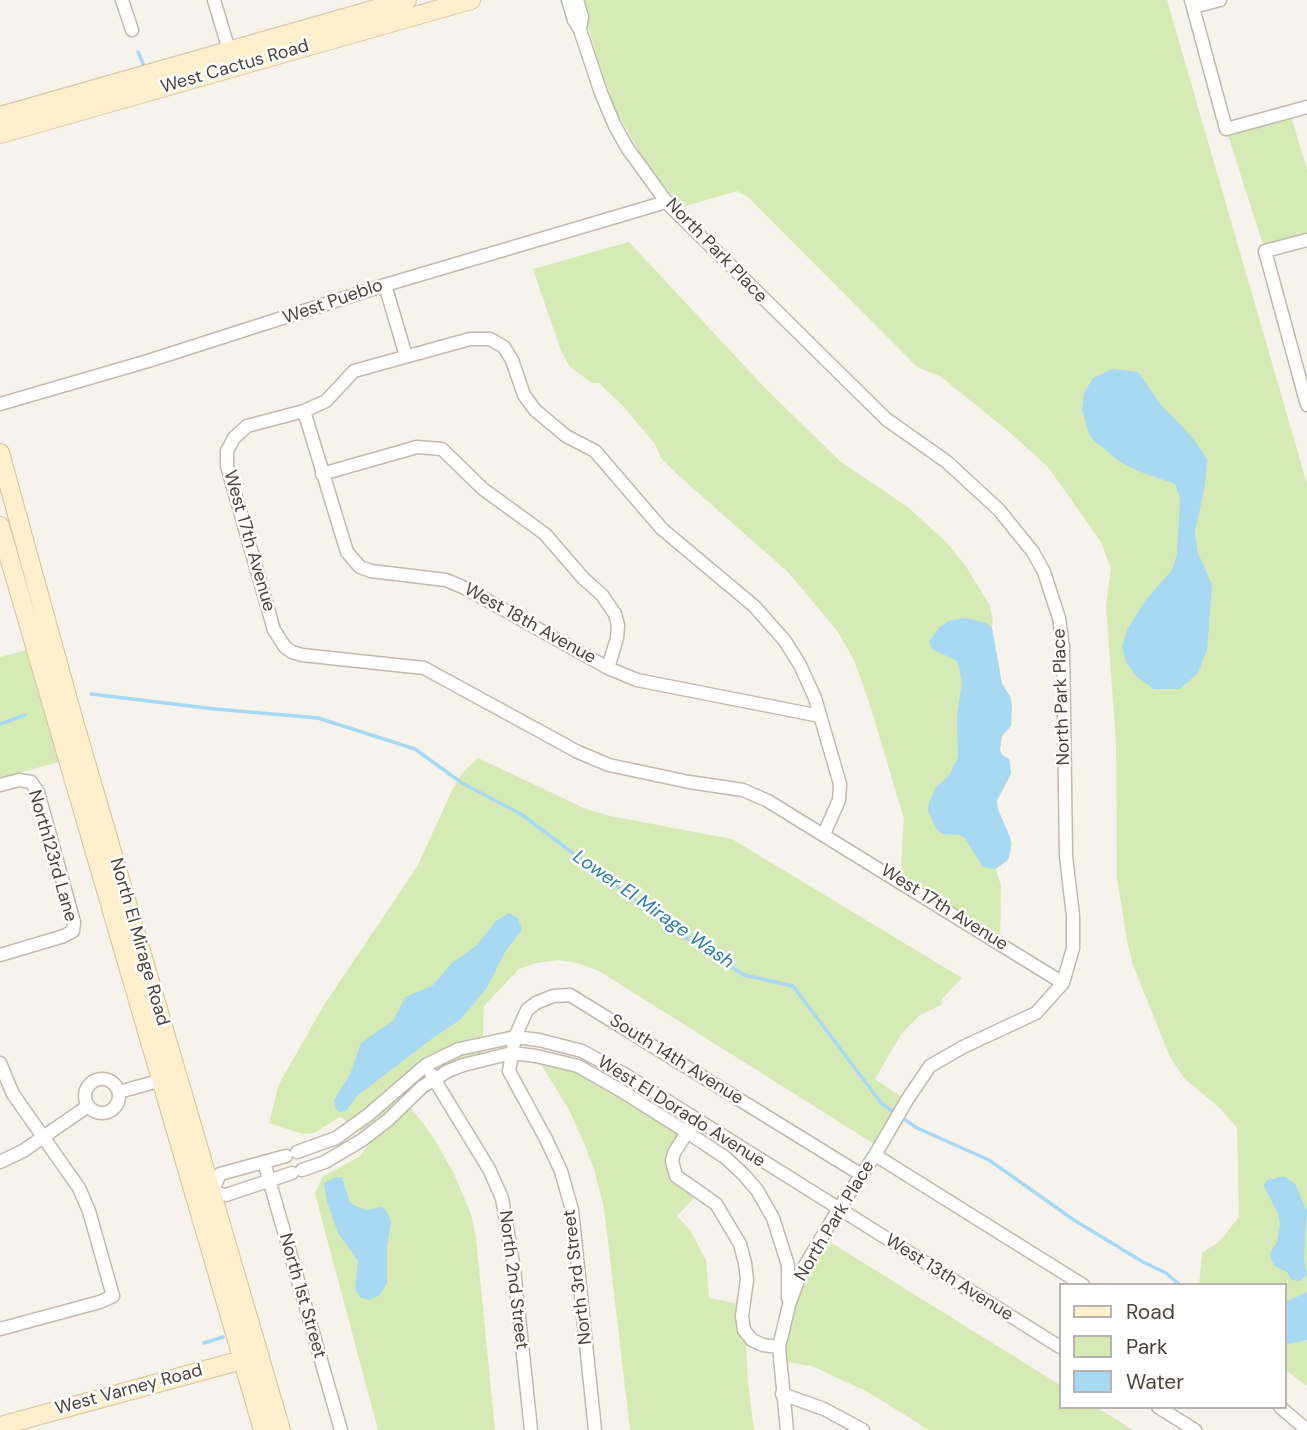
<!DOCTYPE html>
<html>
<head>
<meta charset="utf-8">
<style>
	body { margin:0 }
	#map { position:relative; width:1307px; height:1430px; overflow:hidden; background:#f6f2ec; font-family:"DM Sans",sans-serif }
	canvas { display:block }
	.legend { position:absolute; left:1059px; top:1283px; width:228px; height:126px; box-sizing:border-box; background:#fff; border:2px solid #b7b4b0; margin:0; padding:9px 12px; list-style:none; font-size:21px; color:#4b4339 }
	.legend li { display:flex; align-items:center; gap:14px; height:35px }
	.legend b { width:35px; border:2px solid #b7b4b0 }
</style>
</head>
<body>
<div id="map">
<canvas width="1307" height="1430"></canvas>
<ul class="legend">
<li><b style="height:9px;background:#ffefcd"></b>Road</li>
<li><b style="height:19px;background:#d6eab5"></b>Park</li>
<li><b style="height:19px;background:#a8d9f2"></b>Water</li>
</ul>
</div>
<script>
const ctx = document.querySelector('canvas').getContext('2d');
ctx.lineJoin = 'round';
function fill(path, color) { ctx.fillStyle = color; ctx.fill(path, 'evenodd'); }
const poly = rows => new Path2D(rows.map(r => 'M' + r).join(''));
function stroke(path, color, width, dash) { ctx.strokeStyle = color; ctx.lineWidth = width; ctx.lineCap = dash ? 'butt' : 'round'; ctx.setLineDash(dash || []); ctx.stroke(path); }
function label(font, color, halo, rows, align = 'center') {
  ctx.font = font + ' "DM Sans",sans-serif'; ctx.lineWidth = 5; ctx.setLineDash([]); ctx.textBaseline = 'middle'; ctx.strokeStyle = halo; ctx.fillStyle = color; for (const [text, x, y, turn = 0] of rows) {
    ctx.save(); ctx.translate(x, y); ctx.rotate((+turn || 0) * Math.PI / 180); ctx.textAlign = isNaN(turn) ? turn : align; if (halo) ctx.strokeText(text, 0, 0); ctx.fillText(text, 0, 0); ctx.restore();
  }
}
fill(poly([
	[581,0,1167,0,1307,484,1307,1386,1284,1369,1284,1285,1199,1285,1202,1253,1219,1242,1239,1217,1237,1128,1223,1111,1184,1078,1170,1057,1133,965,1127,941,1117,878,1116,742,1106,606,1111,569,1101,542,1048,467,1007,430,940,376,917,367,748,197,737,191,682,207,647,165,615,109,597,58],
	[1290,112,1307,170,1307,240,1265,251,1226,129],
	[629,242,766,389,841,462,909,508,947,543,965,565,989,604,993,619,992,628,1002,684,1010,696,1012,704,1011,726,1002,736,1000,750,1002,755,1009,759,1011,774,997,801,999,815,1012,843,1008,860,996,869,1001,886,1000,943,900,881,904,819,869,702,854,660,838,632,789,573,679,476,661,458,655,444,623,406,599,383,592,383,570,367,561,351,533,269],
	[26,650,59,762,0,778,0,657],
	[478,758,586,809,610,816,732,839,962,978,942,999,941,1005,920,1015,902,1033,875,1079,906,1100,879,1147,599,971,577,963,558,960,536,963,519,969,484,1006,482,1059,463,1065,406,1101,433,1137,454,1174,471,1214,476,1238,495,1430,378,1430,315,1194,322,1177,359,1157,373,1139,340,1117,314,1133,303,1134,269,1123,279,1084,324,1005,418,865,454,786,463,772],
	[536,1056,578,1066,688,1133,674,1168,700,1192,677,1216,690,1230,706,1260,709,1298,744,1305,748,1336,746,1349,748,1382,754,1430,630,1430,604,1208,594,1169,581,1136,568,1108],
	[822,1237,1060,1385,1060,1407,1096,1407,1133,1430,929,1430,868,1392,812,1366,780,1361,789,1305]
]), '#d6eab5');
fill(poly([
	[1113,369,1138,372,1162,406,1192,437,1207,459,1205,485,1195,532,1198,553,1212,585,1207,650,1198,673,1180,689,1154,689,1136,676,1126,662,1122,646,1128,628,1145,601,1172,570,1177,555,1180,498,1175,484,1138,471,1120,462,1092,439,1088,431,1082,410,1084,393,1093,378],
	[965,618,986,623,992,628,1002,684,1010,696,1012,704,1011,726,1002,736,1000,750,1002,755,1009,759,1011,774,997,800,997,807,1010,837,1011,849,1008,860,995,869,983,867,964,837,959,835,943,834,937,830,928,811,929,802,936,787,948,777,958,757,957,717,962,682,957,661,932,649,929,641,940,627,949,621],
	[509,913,518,918,522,930,506,950,486,989,460,1020,434,1037,357,1096,346,1111,339,1112,336,1109,334,1100,350,1074,361,1043,394,1020,405,997,432,986,452,963,477,945,496,921],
	[342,1177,349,1200,353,1205,366,1210,382,1207,388,1213,391,1222,387,1247,387,1283,380,1295,369,1300,361,1298,355,1290,358,1261,338,1233,327,1202,324,1183,334,1178],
	[1278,1177,1285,1177,1295,1184,1307,1211,1304,1257,1307,1275,1300,1281,1292,1280,1287,1272,1275,1266,1271,1260,1270,1253,1277,1242,1280,1225,1278,1214,1264,1186,1266,1181,1271,1178,1273,1180],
	[1307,1292,1307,1340,1290,1344,1284,1341,1284,1303]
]), '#a8d9f2');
stroke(poly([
	[138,52,144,66],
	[91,694,215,709,318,718,415,749,462,783,521,814,679,933,744,975,793,986,882,1104,895,1113],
	[0,724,25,715],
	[901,1117,917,1128,989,1160,1074,1220,1143,1262,1166,1273,1180,1285],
	[204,1343,223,1337]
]), '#a8d9f2', 3.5);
const street = poly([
	[122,0,132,30],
	[214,0,231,57],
	[568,0,574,20,580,30,601,93,615,126,628,149,668,204,886,419,947,462,999,510,1033,552,1044,572,1059,618,1063,646,1066,856,1073,916,1073,948,1063,983,1036,1013,963,1047,930,1066,907,1100,875,1155,838,1210,801,1272,789,1305,779,1347,787,1430],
	[577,0,582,17,580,30],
	[1191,0,1226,129,1307,107],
	[1193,7,1220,0],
	[1307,240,1265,251,1307,405],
	[385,285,406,356],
	[0,404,148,361,385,285,666,202],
	[304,411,347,552,360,567,371,571,446,580,465,588,608,668,637,680,820,716],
	[322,474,417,447,442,449,483,489,545,534,583,578,602,595,615,614,618,625,617,638,608,668],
	[0,785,19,780,31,782,38,792,74,922,73,931,64,936,0,955],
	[824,834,839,800,840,784,815,698,800,665,785,641,754,606,662,529,595,451,566,436,535,410,524,395,512,360,504,347,490,339,470,339,354,371,326,401,304,411,247,426,234,438,227,451,227,466,274,630,285,647,292,652,302,655,424,668,578,752,609,765,689,782,743,790,768,801,1063,983],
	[0,1063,13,1094,79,1188,89,1211,113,1296,100,1302,0,1329],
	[431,1074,489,1169,502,1198,514,1269,531,1430],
	'85 1096a17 17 0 1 1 34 0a17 17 0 1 1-34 0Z',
	[119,1092,169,1078],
	[691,1126,674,1153,672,1161,676,1176,716,1204,740,1244,745,1263,747,1280,742,1316,744,1330,752,1340,763,1345,779,1347],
	[297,1152,336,1138,368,1115,426,1065,459,1049,515,1037,539,1040,582,1051,626,1075,1060,1347],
	[875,1155,1083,1285],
	[0,1162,23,1151,88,1106],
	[264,1162,341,1430],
	[302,1170,325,1162,362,1140,388,1120,422,1087,448,1071,463,1065,512,1053,536,1056,578,1066,620,1090,693,1136,726,1158,744,1175,757,1190,773,1218,788,1265,788,1298],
	[212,1192,220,1174,286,1156],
	[205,1194,212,1192,226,1195,292,1173],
	[782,1394,824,1409,863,1430],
	[1158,1407,1195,1430],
	[1280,1407,1307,1430],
	[595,1430,572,1210,561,1171,546,1139,509,1071,515,1037,527,1010,536,1003,553,996,570,995,860,1174]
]);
const secondary = poly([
	[0,116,407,0],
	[0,134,471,0],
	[0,453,75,725,281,1430],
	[0,526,263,1430],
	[0,1426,253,1357]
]);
stroke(street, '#c2b9ae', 15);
stroke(secondary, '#d6c39b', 20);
stroke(street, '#fff', 12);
stroke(secondary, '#ffefcd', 18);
label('18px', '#4b4339', '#fff', [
	["West Cactus Road",235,67,-16],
	["North Park Place",716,251,46],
	["West Pueblo",333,302,-19],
	["West 17th Avenue",249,541,74],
	["West 18th Avenue",530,624,29],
	["North Park Place",1062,697,-92],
	["North123rd Lane",52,856,74],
	["West 17th Avenue",944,908,32],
	["North El Mirage Road",139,942,74],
	["South 14th Avenue",676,1060,32],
	["West El Dorado Avenue",681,1112,32],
	["North Park Place",835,1221,-59],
	["North 3rd Street",578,1277,-97],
	["West 13th Avenue",949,1278,32],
	["North 2nd Street",513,1280,83],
	["North 1st Street",302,1296,74],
	["West Varney Road",129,1390,-15]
]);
label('italic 19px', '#2c7da9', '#fff', [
	["Lower El Mirage Wash",653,910,35]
]);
</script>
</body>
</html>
